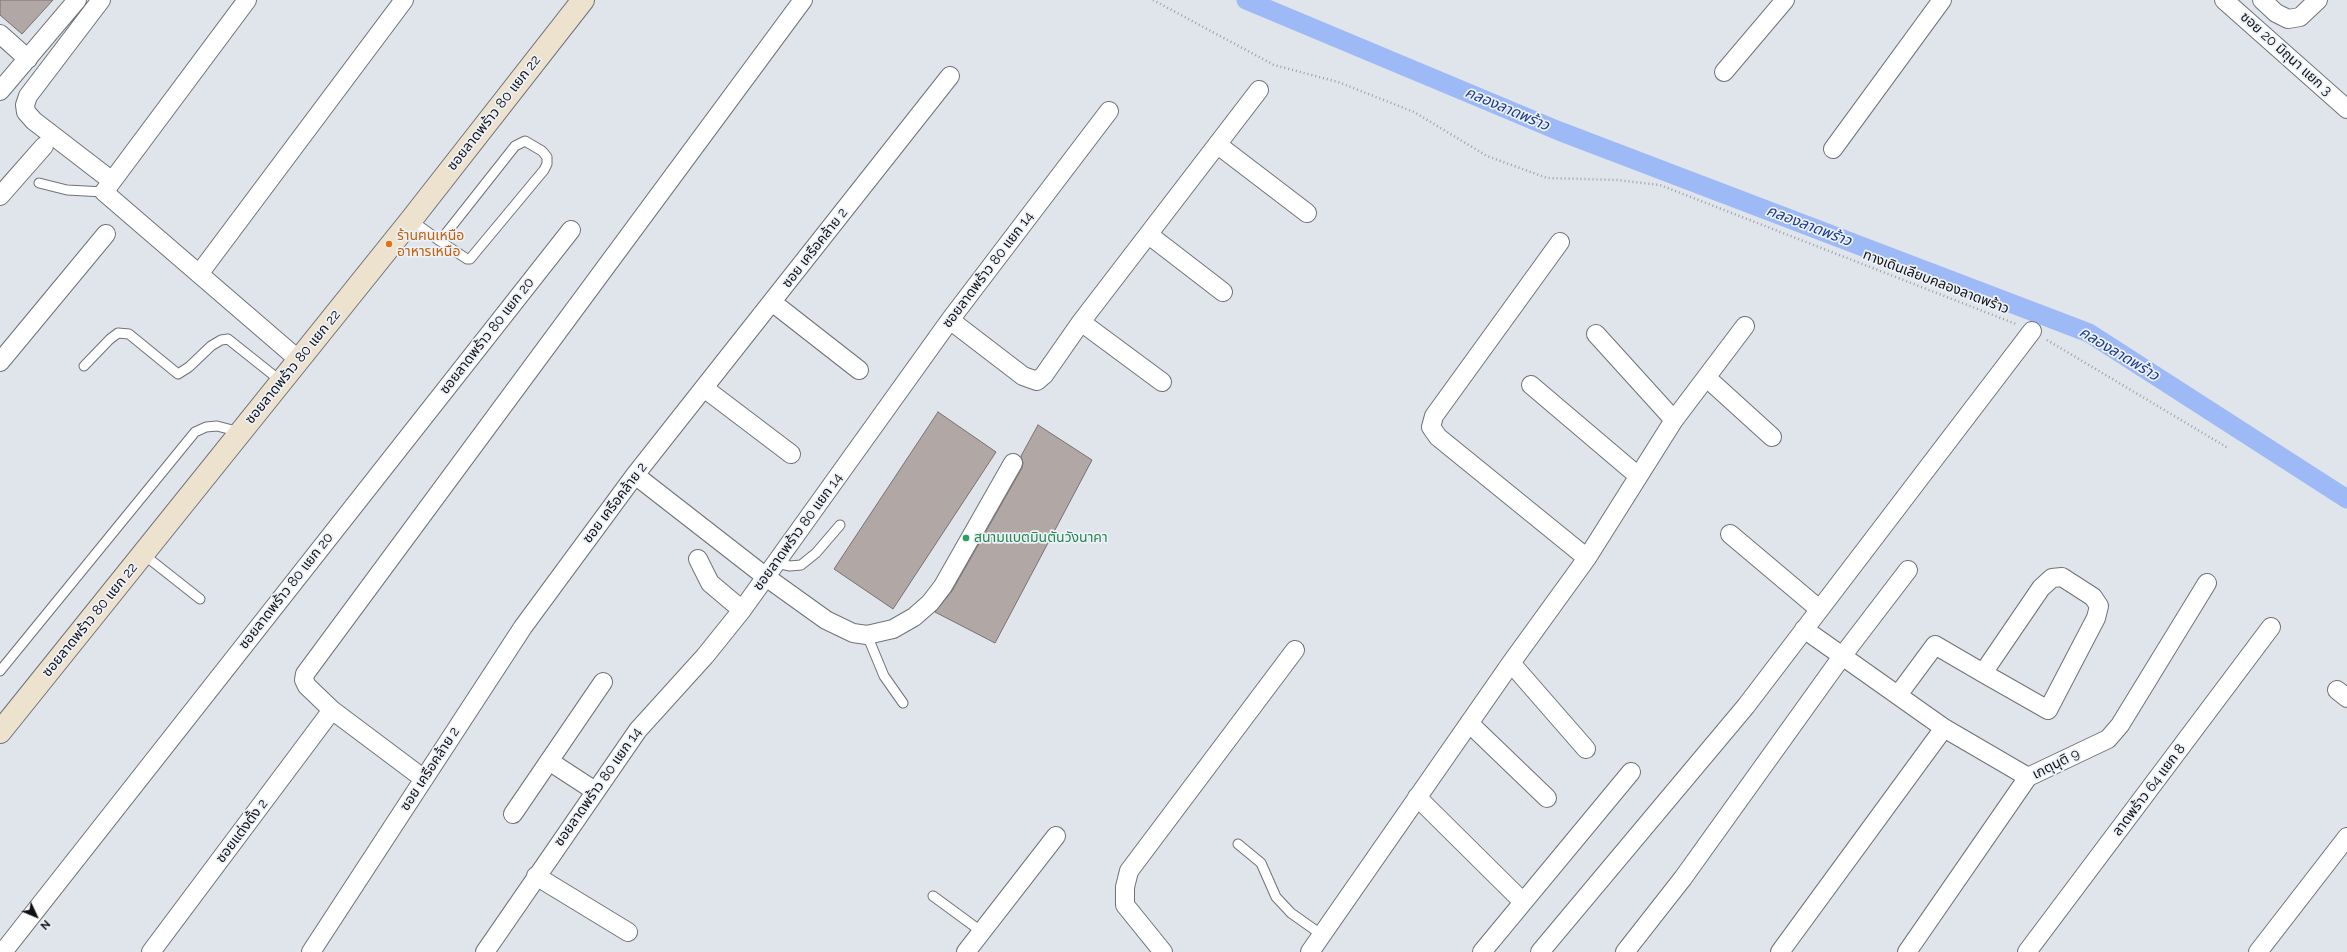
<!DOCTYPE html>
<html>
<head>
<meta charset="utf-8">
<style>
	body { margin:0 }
	#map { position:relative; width:2347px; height:952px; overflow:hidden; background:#e0e4eb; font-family:Raleway,sans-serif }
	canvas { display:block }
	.north { position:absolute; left:16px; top:896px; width:40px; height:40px; -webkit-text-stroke:3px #edf1f8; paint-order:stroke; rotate:134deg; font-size:11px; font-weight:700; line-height:16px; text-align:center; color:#101114 }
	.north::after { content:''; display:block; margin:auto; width:14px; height:18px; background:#101114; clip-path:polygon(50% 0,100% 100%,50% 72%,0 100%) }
</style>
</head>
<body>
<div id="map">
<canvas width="2347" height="952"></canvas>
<div class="north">N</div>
</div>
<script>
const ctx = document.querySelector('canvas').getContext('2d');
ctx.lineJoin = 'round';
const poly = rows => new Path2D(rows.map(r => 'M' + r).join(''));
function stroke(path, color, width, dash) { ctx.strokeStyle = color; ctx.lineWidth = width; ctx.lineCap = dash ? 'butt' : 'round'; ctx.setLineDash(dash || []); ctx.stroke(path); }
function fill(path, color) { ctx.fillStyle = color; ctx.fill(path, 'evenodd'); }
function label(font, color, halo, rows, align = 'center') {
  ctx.font = font + ' Raleway,"Noto Sans Thai",sans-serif'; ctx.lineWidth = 3.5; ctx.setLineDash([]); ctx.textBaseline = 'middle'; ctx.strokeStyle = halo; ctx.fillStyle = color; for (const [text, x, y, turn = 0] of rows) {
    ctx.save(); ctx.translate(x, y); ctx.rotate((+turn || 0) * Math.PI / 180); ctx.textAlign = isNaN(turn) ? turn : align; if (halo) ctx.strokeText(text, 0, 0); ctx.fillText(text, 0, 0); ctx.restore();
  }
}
stroke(poly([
	[1246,0,1559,131,2089,333,2347,499]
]), '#9dbaf6', 19);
const building = poly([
	[0,0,53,0,22,34,0,15,0,0],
	[938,412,996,452,893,609,834,569,938,412],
	[1038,425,1092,460,995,643,935,612,952,591,1022,468,1023,463,1021,456,1038,425]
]);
fill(building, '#b1a8a6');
stroke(building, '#79706f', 1);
const lane = poly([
	[39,183,67,190,104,192],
	[411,220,440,241,467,259,470,259,544,170,547,164,547,157,542,151,525,141,515,146,440,241],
	[84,366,110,339,118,333,129,334,178,374,189,367,211,346,221,340,228,339,282,382],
	[143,554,200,599],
	[776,563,790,566,801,565,816,553,840,525],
	[867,635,884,676,903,703],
	[0,671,195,432,206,427,217,426,240,432],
	[1238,844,1261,863,1276,897,1291,913,1322,935],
	[933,896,982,932]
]);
const street = poly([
	[101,0,28,96,25,105,26,112,34,121,112,181],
	[247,0,104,192,299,360],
	[2224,0,2347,109],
	[2262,0,2276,13,2288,19,2300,17,2318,0],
	[0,34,28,59],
	[1724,72,1785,0],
	[0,91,77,0],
	[1218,145,1307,213],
	[1833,149,1942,0],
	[0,196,44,146],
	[1149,235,1223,292],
	[1560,242,1434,416,1431,427,1438,437,1587,558],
	[199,274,404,0],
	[772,302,859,370],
	[950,320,1023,376,1037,381,1044,375,1081,322,1259,90],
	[1081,322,1162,382],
	[1596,334,1674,420],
	[0,362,106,234],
	[1707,378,1772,437],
	[1531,385,1637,475],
	[704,388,791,454],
	[635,475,766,577,826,620,853,633,867,635,893,629,914,617,930,603,943,586,1013,463],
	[1730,534,1819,609],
	[698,559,710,583,742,610],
	[1804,629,1944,728,2028,777],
	[1511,663,1586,749],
	[2337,690,2347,698],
	[1898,695,1935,645,1983,673,2048,710,2096,618,2099,606,2093,597,2062,577,2052,578,2041,588,1983,673],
	[1469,723,1547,798],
	[549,761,595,791],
	[424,779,332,710,307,686,304,680,305,674,803,0],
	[1417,797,1522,901],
	[513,814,603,682],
	[536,876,628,932],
	[3,952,571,230],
	[151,952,332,710],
	[311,952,523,627,635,475,950,76],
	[485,952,638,730,705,656,742,610,950,320,1109,111],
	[966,952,1056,836],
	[1163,952,1125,905,1125,887,1129,871,1295,650],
	[1310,952,1511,663,1587,558,1674,420,1745,326],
	[1482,952,1631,772],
	[1540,952,1746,706,2032,331],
	[1625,952,1683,878,1843,655,1908,570],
	[1780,952,1944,728],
	[1907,952,2028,777,2108,739,2120,725,2207,583],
	[2027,952,2271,627],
	[2258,952,2347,837]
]);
const secondary = poly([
	[0,732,411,220,583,0]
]);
stroke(lane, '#6f7379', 11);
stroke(street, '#6f7379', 20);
stroke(secondary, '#6f7379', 24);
stroke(poly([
	[1153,0,1274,65,1338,82,1414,112,1487,156,1547,178,1617,180,1660,185,2016,324],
	[2047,340,2228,448]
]), '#9da0a6', 2.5, [1, 3]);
stroke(lane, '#fff', 9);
stroke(street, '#fff', 18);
stroke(secondary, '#ece2ce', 22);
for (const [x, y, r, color] of [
	[389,244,4,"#e8710a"],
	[966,538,4,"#2e9e5b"]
]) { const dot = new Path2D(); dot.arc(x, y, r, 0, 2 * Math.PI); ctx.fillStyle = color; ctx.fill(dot); stroke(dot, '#edf1f8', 1.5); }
label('14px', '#101114', '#edf1f8', [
	["ซอย 20 มิถุนา แยก 3",2286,54,42],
	["ซอยลาดพร้าว 80 แยก 22",494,113,-52],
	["ซอย เครือคล้าย 2",815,248,-52],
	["ซอยลาดพร้าว 80 แยก 14",988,270,-53],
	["ทางเดินเลียบคลองลาดพร้าว",1936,282,21],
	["ซอยลาดพร้าว 80 แยก 20",487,336,-52],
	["ซอยลาดพร้าว 80 แยก 22",293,367,-51],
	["ซอย เครือคล้าย 2",615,503,-53],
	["ซอยลาดพร้าว 80 แยก 14",798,532,-54],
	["ซอยลาดพร้าว 80 แยก 20",286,591,-52],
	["ซอยลาดพร้าว 80 แยก 22",90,620,-51],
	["เกตุนุติ 9",2056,764,-27],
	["ซอย เครือคล้าย 2",430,769,-57],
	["ซอยลาดพร้าว 80 แยก 14",598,787,-55],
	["ลาดพร้าว 64 แยก 8",2149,790,-53],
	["ซอยแต่งตั้ง 2",242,831,-53]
]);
label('14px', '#c56008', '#edf1f8', [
	["ร้านฅนเหนือ",397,236],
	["อาหารเหนือ",397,252]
], 'left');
label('14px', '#27864d', '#edf1f8', [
	["สนามแบตมินตันวังนาคา",974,538]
], 'left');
label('italic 15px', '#1b3c8f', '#edf1f8', [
	["คลองลาดพร้าว",1507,109,23],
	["คลองลาดพร้าว",1809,226,21],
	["คลองลาดพร้าว",2119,354,31]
]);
</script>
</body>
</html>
